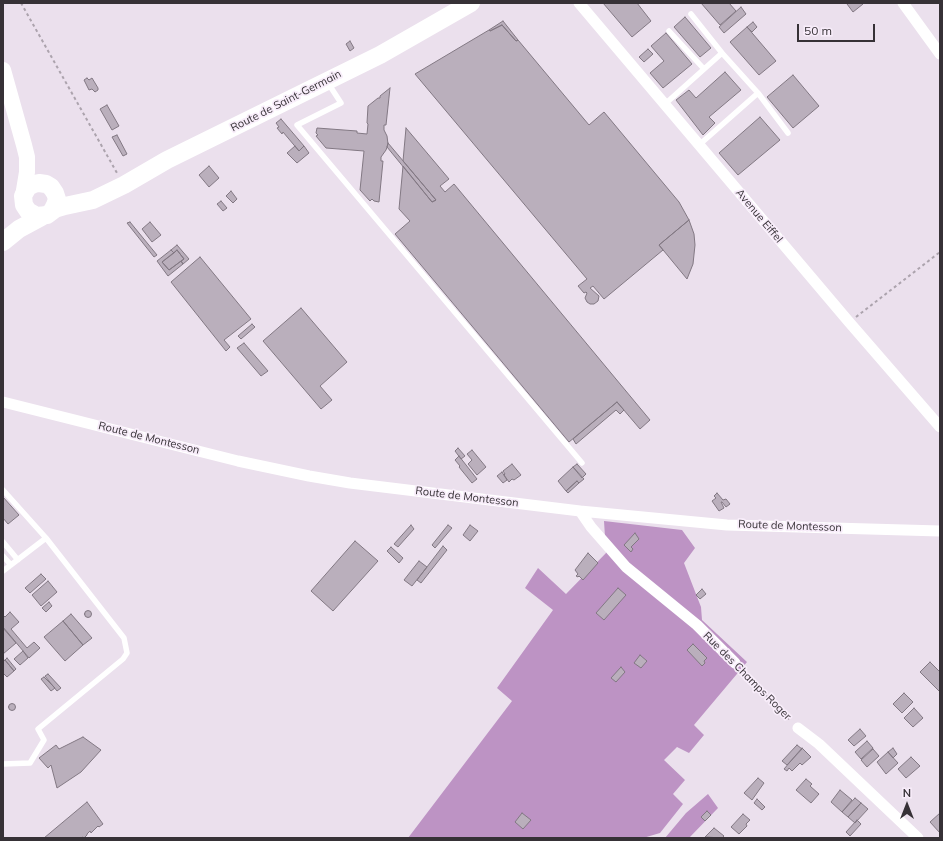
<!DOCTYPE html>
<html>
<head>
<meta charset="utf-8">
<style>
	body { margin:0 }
	#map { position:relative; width:943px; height:841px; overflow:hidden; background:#ebe0ed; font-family:Mulish,sans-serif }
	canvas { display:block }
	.frame { position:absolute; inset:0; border:4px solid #363136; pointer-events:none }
	.north { position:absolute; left:887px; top:785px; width:40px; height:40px; -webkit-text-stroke:3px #f8edfa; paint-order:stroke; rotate:0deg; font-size:11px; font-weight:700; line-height:16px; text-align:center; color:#363136 }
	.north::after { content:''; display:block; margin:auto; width:14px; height:18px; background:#363136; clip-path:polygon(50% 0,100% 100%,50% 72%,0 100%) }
	.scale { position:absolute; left:797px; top:24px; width:78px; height:18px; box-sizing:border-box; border:2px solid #363136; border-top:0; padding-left:5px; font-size:12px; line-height:14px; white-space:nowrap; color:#363136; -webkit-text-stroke:3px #f8edfa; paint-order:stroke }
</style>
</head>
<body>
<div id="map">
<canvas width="943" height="841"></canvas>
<div class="frame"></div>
<div class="north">N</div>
<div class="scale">50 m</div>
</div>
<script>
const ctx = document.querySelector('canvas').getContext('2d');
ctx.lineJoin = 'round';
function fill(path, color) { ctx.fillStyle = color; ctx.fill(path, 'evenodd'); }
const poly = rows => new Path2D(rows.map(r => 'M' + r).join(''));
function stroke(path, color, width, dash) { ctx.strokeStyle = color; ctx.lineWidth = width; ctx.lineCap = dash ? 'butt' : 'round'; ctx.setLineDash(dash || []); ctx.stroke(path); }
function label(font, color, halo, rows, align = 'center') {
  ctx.font = font + ' Mulish,sans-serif'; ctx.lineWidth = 3.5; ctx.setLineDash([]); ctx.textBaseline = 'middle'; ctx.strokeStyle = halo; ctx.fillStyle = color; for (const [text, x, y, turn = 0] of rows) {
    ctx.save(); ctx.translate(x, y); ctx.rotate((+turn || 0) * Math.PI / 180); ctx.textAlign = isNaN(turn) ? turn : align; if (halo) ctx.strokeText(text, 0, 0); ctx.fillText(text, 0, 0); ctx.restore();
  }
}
fill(poly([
	[604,521,682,530,695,548,684,563,701,607,702,620,747,662,694,725,704,735,689,753,677,747,664,760,685,780,673,794,683,804,660,833,643,838,408,838,512,701,497,688,553,610,525,588,538,568,566,594,606,553],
	[708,794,718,808,689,838,665,838,686,813]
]), '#bd93c4');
const building = poly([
	[603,3,637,3,651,21,632,37,603,3],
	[701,3,729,3,736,11,720,25,701,3],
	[848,3,862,3,863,4,853,12,847,4,848,3],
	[741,7,746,14,724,33,719,27,741,7],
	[685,17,711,48,700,57,674,27,685,17],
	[503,21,518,40,516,41,502,25,490,31,489,30,503,21],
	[753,22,757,27,752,32,747,27,753,22],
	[502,25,516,41,518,40,589,125,604,112,679,202,689,220,659,245,663,250,604,299,593,286,590,288,599,296,598,301,594,304,590,304,587,302,585,298,587,293,586,292,584,293,578,286,587,279,415,74,489,30,490,31,502,25],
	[747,27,776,61,759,75,730,42,747,27],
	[666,33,692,64,663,88,650,73,664,61,651,46,666,33],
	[350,41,354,48,350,51,346,44,350,41],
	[648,49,653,54,644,62,639,57,648,49],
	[725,72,741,90,709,117,715,123,703,135,676,100,689,90,696,98,725,72],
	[793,75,819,106,793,128,767,97,793,75],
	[87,78,89,80,92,78,98,88,98,90,95,92,92,89,89,90,84,80,87,78],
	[390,88,386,125,384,125,384,130,387,136,388,144,386,150,381,157,381,161,383,161,379,202,374,201,372,199,370,201,360,190,364,151,326,148,316,136,318,135,316,133,317,128,357,131,357,133,367,134,368,124,367,123,368,106,378,98,380,98,380,96,390,88],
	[107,105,119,126,112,130,100,109,107,105],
	[760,117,780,140,738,175,719,153,760,117],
	[281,119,304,146,299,151,283,132,282,134,277,128,279,127,276,123,281,119],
	[406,128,449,179,440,186,445,192,454,184,650,420,640,429,617,402,569,442,395,234,410,221,399,209,403,166,432,202,436,200,403,161,406,128],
	[117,135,127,154,123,156,112,137,117,135],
	[388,143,436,200,432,202,387,147,388,143],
	[295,146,299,151,304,146,309,153,297,163,287,153,295,146],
	[209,166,219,178,209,187,199,175,209,166],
	[231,191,237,199,233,203,226,196,231,191],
	[221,201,227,208,223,211,217,204,221,201],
	[689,220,694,234,695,245,693,264,687,279,659,245,689,220],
	[130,222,157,255,154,257,127,223,130,222],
	[150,222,161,235,152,242,142,229,150,222],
	[177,245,189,259,183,264,181,261,184,259,177,250,174,253,171,250,177,245],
	[171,250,174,253,162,262,169,270,181,261,183,264,168,276,157,261,171,250],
	[177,250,184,259,169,270,162,262,177,250],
	[200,257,251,319,224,340,230,347,226,351,171,282,200,257],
	[301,308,347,362,320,386,332,400,321,409,263,341,301,308],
	[252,324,255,327,241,339,238,336,252,324],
	[244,343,268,371,261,376,237,348,244,343],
	[617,402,624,410,620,414,616,410,576,444,573,439,617,402],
	[458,448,465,456,461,459,455,451,458,448],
	[472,450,486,467,477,475,468,464,472,460,467,454,472,450],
	[459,456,477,479,472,483,459,467,460,466,455,460,459,456],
	[512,464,521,475,514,480,512,479,509,482,504,475,505,474,503,471,512,464],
	[577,464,586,474,582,478,573,467,577,464],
	[573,467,584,479,579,483,577,481,566,491,558,481,573,467],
	[502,472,507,480,503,483,497,476,502,472],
	[577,481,579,483,568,493,566,491,577,481],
	[717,493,723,500,726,499,730,504,726,507,722,502,721,502,724,508,719,511,712,501,716,498,714,496,717,493],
	[3,497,19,515,8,524,3,518,3,497],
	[411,525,414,529,398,547,394,544,411,525],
	[448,525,452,528,435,548,432,545,448,525],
	[470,525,478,531,470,541,463,535,470,525],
	[635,533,639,539,631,547,633,549,631,552,624,545,635,533],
	[355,541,378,561,333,611,311,591,355,541],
	[443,546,447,550,421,583,417,580,443,546],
	[391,547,403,558,399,563,387,551,391,547],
	[588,553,598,563,583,580,579,576,578,577,576,576,578,574,575,570,588,553],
	[419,561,427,567,412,586,404,580,419,561],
	[41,574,46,579,30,593,25,588,41,574],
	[48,581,57,592,41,606,32,595,48,581],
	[618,588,626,595,604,620,596,613,618,588],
	[702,589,706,594,700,599,696,595,702,589],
	[49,602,52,606,46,612,42,608,49,602],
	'84.5 614a3.5 3.5 0 1 1 7 0a3.5 3.5 0 1 1-7 0Z',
	[10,612,19,622,11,629,27,648,34,642,40,648,29,658,3,627,3,615,5,617,10,612],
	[71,614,92,638,83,645,63,621,71,614],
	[63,621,83,645,65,661,44,637,63,621],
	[3,628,16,643,3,654,3,628],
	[693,644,707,658,704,661,705,663,702,666,687,650,693,644],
	[23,651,28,658,20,665,14,659,23,651],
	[640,655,647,661,641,668,634,663,640,655],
	[7,658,16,669,14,671,5,660,7,658],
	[5,660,14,671,7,677,3,673,3,662,5,660],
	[930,662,940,672,940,692,920,672,930,662],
	[621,667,625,672,616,682,611,678,621,667],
	[48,674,61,688,57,691,45,676,48,674],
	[44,677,55,688,51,691,41,679,44,677],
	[904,693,913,702,902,713,893,704,904,693],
	'8.5 707a3.5 3.5 0 1 1 7 0a3.5 3.5 0 1 1-7 0Z',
	[914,708,923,718,913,727,904,718,914,708],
	[860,729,866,736,854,746,848,740,860,729],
	[83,737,101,750,81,772,57,788,51,765,48,768,39,758,56,745,59,749,83,737],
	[867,741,873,748,861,759,855,752,867,741],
	[797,745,802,749,787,765,782,761,797,745],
	[802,748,811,757,802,765,800,763,792,771,789,768,787,771,784,769,802,748],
	[893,748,897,754,893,758,888,752,893,748],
	[873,749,879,756,867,767,861,760,873,749],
	[888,752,898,763,886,774,877,762,888,752],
	[911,757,920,766,906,778,898,769,911,757],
	[758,778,764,783,752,800,744,793,758,778],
	[806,779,812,784,810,786,819,794,811,803,796,790,806,779],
	[840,790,852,800,842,812,831,802,840,790],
	[855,798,861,803,848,817,842,812,855,798],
	[757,799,765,807,762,810,754,803,757,799],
	[87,802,103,824,99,827,98,826,91,833,90,831,87,834,87,835,84,838,83,837,81,838,44,838,87,802],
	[861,803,868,809,855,823,848,817,861,803],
	[707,811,711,815,705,821,701,817,707,811],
	[522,813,531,820,523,829,515,822,522,813],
	[940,813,940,833,930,822,940,813],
	[743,814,750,820,746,824,747,826,739,834,731,827,743,814],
	[857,820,861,824,850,836,846,832,857,820],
	[714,828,724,836,722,838,705,837,714,828]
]);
fill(building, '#baafbc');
stroke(building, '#827883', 1);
stroke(poly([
	[21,3,117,173],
	[856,317,940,252],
	[741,670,791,721]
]), '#aca3ad', 2, [3, 3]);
stroke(poly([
	[691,14,722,53],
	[669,31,704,69],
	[328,83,341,103,297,125,582,463],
	[758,93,788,133],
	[665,104,722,53,758,93,699,145],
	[3,490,46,538,124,638,127,653,123,659,38,729,44,740,30,763,3,764],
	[3,542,18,560],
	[3,556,11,565],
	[3,571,46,538]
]), '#fff', 5.5);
stroke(poly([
	[579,3,849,322,940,427],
	[903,3,940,54],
	[3,402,238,461,309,476,350,483,580,511,727,525,940,531],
	[580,511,591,527,626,567,697,625,735,663],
	[798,728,819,744,918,838]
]), '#fff', 11);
stroke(poly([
	[3,70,24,145,27,157,27,172,23,196]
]), '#fff', 16);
stroke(poly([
	[52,211,55,205,57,199,55,193,51,187,46,184,39,183,34,184,28,187,23,196,24,205,28,211,37,216,47,215,55,209,65,206,93,200,124,185,167,160,380,55,471,3],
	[3,242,19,229,45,215]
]), '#fff', 18);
label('11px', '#363136', '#f8edfa', [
	["Route de Saint-Germain",286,101,-27],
	["Avenue Eiffel",759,216,50],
	["Route de Montesson",149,438,14],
	["Route de Montesson",467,497,7],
	["Route de Montesson",790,526,2],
	["Rue des Champs Roger",747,676,45]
]);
</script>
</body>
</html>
